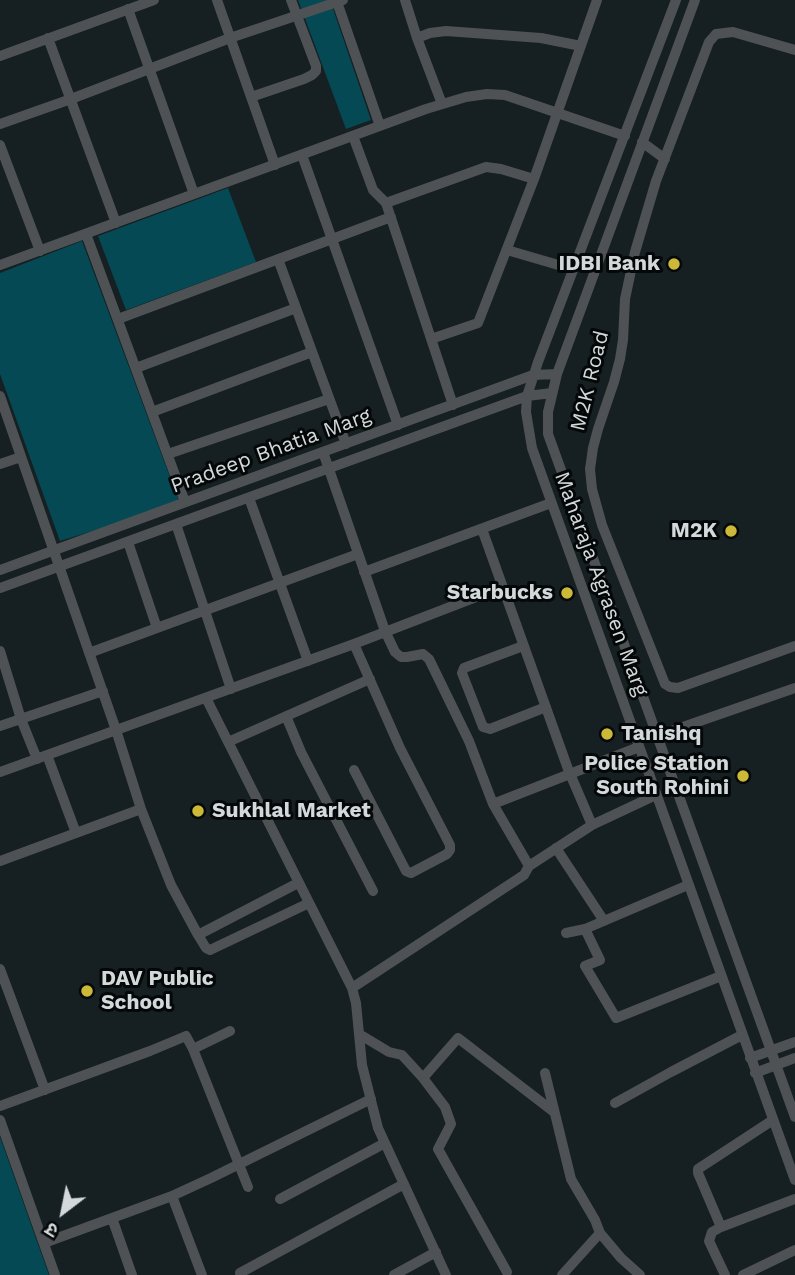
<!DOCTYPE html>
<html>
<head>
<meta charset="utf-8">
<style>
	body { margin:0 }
	#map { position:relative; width:795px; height:1275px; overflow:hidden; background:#161f21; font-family:"Work Sans","Noto Sans Devanagari",sans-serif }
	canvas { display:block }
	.north { position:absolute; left:28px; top:1177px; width:70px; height:70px; -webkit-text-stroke:5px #050809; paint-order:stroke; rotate:212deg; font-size:19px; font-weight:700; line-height:28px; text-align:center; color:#d3d8da }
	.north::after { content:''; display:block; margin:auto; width:24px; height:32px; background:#d3d8da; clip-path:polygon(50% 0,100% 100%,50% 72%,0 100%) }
</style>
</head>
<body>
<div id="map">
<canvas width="795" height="1275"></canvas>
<div class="north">उ</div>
</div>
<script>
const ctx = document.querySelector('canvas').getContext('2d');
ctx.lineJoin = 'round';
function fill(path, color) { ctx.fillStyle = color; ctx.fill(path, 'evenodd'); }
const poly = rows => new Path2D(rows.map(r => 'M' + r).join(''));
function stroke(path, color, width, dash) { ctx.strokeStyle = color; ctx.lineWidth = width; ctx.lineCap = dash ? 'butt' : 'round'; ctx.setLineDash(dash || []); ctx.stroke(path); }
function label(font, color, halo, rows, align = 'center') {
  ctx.font = font + ' "Work Sans",sans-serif'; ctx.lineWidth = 6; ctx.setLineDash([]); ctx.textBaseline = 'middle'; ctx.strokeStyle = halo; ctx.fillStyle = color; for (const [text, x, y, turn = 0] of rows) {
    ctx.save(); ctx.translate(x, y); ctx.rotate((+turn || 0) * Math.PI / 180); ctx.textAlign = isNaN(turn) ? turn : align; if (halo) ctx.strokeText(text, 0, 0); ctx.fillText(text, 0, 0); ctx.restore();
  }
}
fill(poly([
	[298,0,330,0,371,120,346,129],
	[228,188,256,262,126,310,98,236],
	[82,241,180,504,60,541,0,374,0,273],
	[0,1137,49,1275,0,1275]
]), '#054954');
stroke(poly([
	[217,0,275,165],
	[405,0,417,38,442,104],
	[676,0,538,362,527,396,526,412,532,448,795,1180],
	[695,0,557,374,548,412,548,434,795,1117],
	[337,2,380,126],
	[128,9,194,194],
	[48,38,116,223],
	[417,38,430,33,446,31,541,38,581,46],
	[795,50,733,32,716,34,709,42,656,181,635,252,625,299,623,340,620,359,614,382,598,429,593,448,590,469,592,489,602,525,665,684,670,687,678,688,795,646],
	[0,56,154,0],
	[251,97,304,79,312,75,316,71,316,66,291,0],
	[0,124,71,99,230,38,343,0],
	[353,136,373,190,386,203,453,405],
	[642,142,665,159],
	[0,145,40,251],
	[302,155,398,425],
	[386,203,486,167,501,169,534,179],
	[86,234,185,502],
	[507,250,572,269],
	[278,259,346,444],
	[0,265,426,109,466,97,487,94,505,95,625,136],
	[118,319,391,217],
	[431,339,478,323,534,179,597,0],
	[136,368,296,308],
	[0,396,116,730,141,809,171,885,198,935,206,948,210,950,309,903],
	[152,412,312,352],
	[323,452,385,631,395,652,401,657,407,657,423,654,429,659,469,741,493,804,529,866],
	[168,454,329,399],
	[0,464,21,457],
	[249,498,308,661],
	[176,524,231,689],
	[482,529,568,769,592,825],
	[128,542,157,628],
	[0,570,533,375,557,374],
	[364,572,551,503],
	[0,588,527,396,552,393],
	[354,644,400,748,450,845,450,850,447,854,411,873,406,871,354,770],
	[523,646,464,668,462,673,483,727,490,729,546,707],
	[0,651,21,719,37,759],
	[89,653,358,554],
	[206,698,352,988,356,1003,362,1065,378,1128,446,1275],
	[286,716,301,752,373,891],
	[0,726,103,691],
	[657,736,795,688],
	[228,742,370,679],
	[47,755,76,833],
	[0,772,354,644,502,587],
	[493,804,639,747],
	[556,848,604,921],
	[0,861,141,809],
	[585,929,600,960,585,966,616,1018,721,976],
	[566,933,585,929,688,885],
	[198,935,298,883],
	[0,969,45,1090],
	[352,988,524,875,529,866,592,825,656,795],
	[359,1034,389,1052,402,1055,423,1078,458,1038,554,1112],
	[193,1049,230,1031],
	[750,1058,795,1042],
	[545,1073,571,1179,595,1220,600,1233,621,1258,640,1275],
	[755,1073,795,1058],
	[423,1078,445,1107,451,1124,438,1149,507,1272],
	[615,1103,671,1072,742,1035],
	[0,1106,150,1051,186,1036,193,1049,248,1187],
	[0,1120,55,1275],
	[172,1196,202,1275],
	[280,1199,385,1143],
	[112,1218,132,1275],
	[721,1227,698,1173,698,1169,773,1120],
	[44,1243,172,1196,211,1178,371,1099],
	[240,1273,404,1184],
	[394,1275,436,1252],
	[562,1275,600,1233],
	[725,1275,709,1241,712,1232,721,1227,795,1199],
	[743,1275,795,1250]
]), '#4e5254', 10);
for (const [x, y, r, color] of [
	[674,264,7,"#ccb938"],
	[731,531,7,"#ccb938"],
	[567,593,7,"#ccb938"],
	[607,734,7,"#ccb938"],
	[743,776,7,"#ccb938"],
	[198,811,7,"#ccb938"],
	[87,991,7,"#ccb938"]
]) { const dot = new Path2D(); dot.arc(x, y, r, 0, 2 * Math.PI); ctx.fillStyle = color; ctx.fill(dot); stroke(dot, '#050809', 2.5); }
label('bold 21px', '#d3d8da', '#050809', [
	["IDBI Bank",660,264],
	["M2K",717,531],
	["Starbucks",553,593],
	["Tanishq",621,734,"left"],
	["Police Station",729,764],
	["South Rohini",729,788],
	["Sukhlal Market",212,811,"left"],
	["DAV Public",101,979,"left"],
	["School",101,1003,"left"]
], 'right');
label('21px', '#d3d8da', '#050809', [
	["M2K Road",590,381,-76],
	["Pradeep Bhatia Marg",271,451,-20],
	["Maharaja Agrasen Marg",601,584,70]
]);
</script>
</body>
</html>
